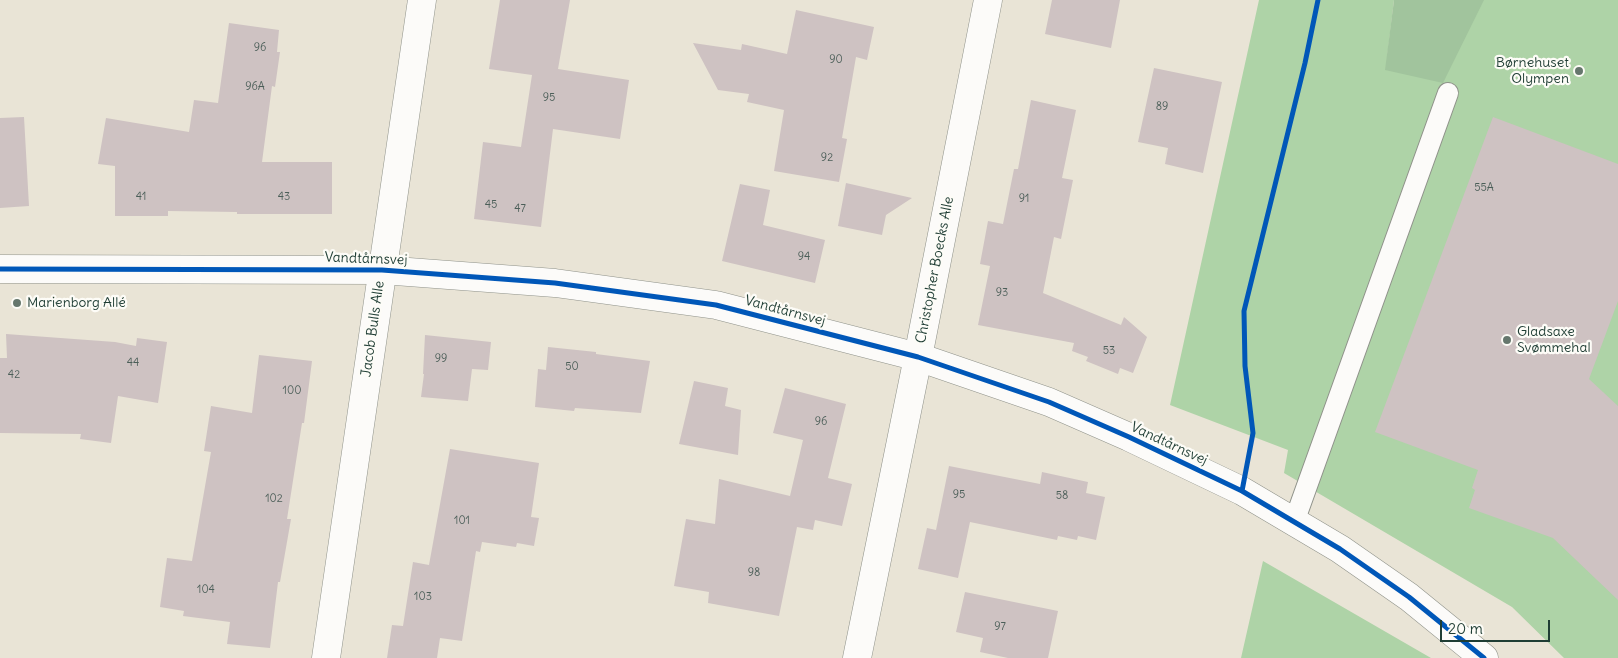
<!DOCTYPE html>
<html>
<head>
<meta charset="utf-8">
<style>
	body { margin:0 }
	#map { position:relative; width:1618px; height:658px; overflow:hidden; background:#e9e4d6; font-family:Delius,sans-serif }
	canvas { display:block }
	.scale { position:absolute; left:1440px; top:620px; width:110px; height:22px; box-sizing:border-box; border:2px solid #1f3d34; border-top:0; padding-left:6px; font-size:15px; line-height:18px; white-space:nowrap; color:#1f3d34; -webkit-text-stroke:4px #fdfcf7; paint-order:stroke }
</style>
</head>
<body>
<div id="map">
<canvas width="1618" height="658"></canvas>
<div class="scale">20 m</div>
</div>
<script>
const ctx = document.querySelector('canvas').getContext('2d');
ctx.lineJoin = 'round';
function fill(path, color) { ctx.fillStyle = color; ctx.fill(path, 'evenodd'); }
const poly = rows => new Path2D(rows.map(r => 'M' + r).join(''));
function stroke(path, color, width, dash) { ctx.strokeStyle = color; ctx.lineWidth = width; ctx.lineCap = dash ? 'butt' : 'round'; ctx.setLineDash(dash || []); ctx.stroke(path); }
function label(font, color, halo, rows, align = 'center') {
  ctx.font = font + ' Delius,sans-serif'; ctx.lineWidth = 4.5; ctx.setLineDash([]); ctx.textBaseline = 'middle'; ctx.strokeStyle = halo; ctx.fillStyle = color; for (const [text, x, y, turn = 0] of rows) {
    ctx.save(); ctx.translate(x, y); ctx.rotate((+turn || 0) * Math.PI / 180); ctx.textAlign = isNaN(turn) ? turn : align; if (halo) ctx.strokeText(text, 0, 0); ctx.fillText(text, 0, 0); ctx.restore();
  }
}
fill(poly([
	[1259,0,1394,0,1387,58,1399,0,1618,0,1618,658,1564,658,1512,607,1284,473,1288,450,1170,405],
	[1263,561,1431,658,1241,658]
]), '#aed3a7');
fill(poly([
	[1394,0,1484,0,1443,83,1385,70]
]), '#a1c49d');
fill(poly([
	[500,0,570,0,558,69,629,80,620,139,553,129,541,227,474,219,483,142,521,147,532,75,489,69],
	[1052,0,1120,0,1111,48,1045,34],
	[796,10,874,27,867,60,856,57,842,138,847,139,839,182,774,171,784,110,747,102,749,94,718,90,693,43,741,50,742,44,787,54],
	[229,23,279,30,277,52,280,52,275,87,272,86,262,162,332,162,332,214,237,214,237,212,168,211,168,216,115,216,115,166,98,164,106,118,189,132,194,100,218,103],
	[1154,68,1222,82,1203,173,1165,164,1168,148,1138,142],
	[1031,100,1076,110,1062,178,1073,180,1061,239,1054,237,1043,293,1121,325,1124,317,1147,337,1133,373,1120,368,1118,374,1086,361,1088,357,1072,351,1074,343,978,325,990,266,980,264,988,221,1003,224,1014,169,1018,169],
	[24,117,29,206,0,208,0,118],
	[1493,117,1618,164,1618,301,1589,379,1618,406,1618,600,1553,538,1469,508,1475,490,1472,488,1478,470,1375,432],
	[846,183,912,198,886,215,882,235,838,226],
	[740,184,770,190,763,225,825,240,815,283,722,261],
	[6,334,115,342,136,346,137,338,167,342,158,403,118,396,111,443,80,439,81,434,0,433,0,358,7,358],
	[425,335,491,342,488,370,472,369,468,401,421,397,424,374,423,374],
	[548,347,596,352,596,354,650,361,641,413,575,408,574,411,535,407,538,369,546,370],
	[259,355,312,361,304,423,302,423,287,519,291,519,280,582,278,582,270,648,227,644,230,622,183,616,184,611,160,607,167,558,192,561,211,452,204,451,211,406,252,413],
	[694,381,728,388,725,406,741,410,738,455,679,444],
	[785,388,846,404,828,478,852,484,842,526,815,520,813,530,797,527,779,616,708,603,709,592,674,586,686,519,715,524,719,479,790,496,803,440,773,433],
	[450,449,539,463,531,517,539,518,534,546,517,543,516,547,482,542,480,552,476,551,462,641,440,638,437,658,387,658,392,625,403,626,413,562,429,565],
	[949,466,1040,484,1042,472,1088,482,1086,493,1105,497,1096,540,1078,536,1077,540,1058,536,1057,540,970,522,958,578,918,569,927,528,936,530],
	[965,592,1058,611,1048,658,1008,658,980,652,983,638,956,632]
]), '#cec2c2');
const lane = poly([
	[1294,522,1448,93]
]);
const street = poly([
	[326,658,422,0],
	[857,658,918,357,988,0]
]);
const secondary = poly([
	[0,269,382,270,555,283,716,305,918,357,1049,402,1129,437,1242,491,1340,549,1409,597,1484,658]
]);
stroke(lane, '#8f928a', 22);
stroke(street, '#8f928a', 29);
stroke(secondary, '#8f928a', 29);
stroke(lane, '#fcfbf9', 20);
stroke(street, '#fcfbf9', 28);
stroke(secondary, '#fcfbf9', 28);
stroke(poly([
	[0,269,382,270,555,283,716,305,918,357,1049,402,1129,437,1242,491,1340,549,1409,597,1484,658],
	[1242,491,1253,433,1245,366,1244,311,1305,63,1318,0]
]), '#0057b8', 5);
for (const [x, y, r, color] of [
	[1579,71,5,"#66776d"],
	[17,303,5,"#66776d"],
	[1507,340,5,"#66776d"]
]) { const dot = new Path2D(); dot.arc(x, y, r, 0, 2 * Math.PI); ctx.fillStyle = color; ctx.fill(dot); stroke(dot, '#fdfcf7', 2); }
label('11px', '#4b5e58', null, [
	["96",260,48],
	["90",836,60],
	["96A",255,87],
	["95",549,98],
	["89",1162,107],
	["92",827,158],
	["55A",1484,188],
	["41",141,197],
	["43",284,197],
	["91",1024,199],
	["45",491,205],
	["47",520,209],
	["94",804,257],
	["93",1002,293],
	["53",1109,351],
	["99",441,359],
	["44",133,363],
	["50",572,367],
	["42",14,375],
	["100",292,391],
	["96",821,422],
	["95",959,495],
	["58",1062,496],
	["102",274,499],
	["101",462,521],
	["98",754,573],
	["104",206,590],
	["103",423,597],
	["97",1000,627]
]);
label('14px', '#1f3d34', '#fdfcf7', [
	["Børnehuset",1569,63,"right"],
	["Olympen",1569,79,"right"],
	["Marienborg Allé",27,303],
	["Gladsaxe",1517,332],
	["Svømmehal",1517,348]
], 'left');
label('14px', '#1f3d34', '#fdfcf7', [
	["Vandtårnsvej",366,259,2],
	["Christopher Boecks Alle",935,270,-79],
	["Vandtårnsvej",785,311,15],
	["Jacob Bulls Alle",373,329,-82],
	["Vandtårnsvej",1169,444,25]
]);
</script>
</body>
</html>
